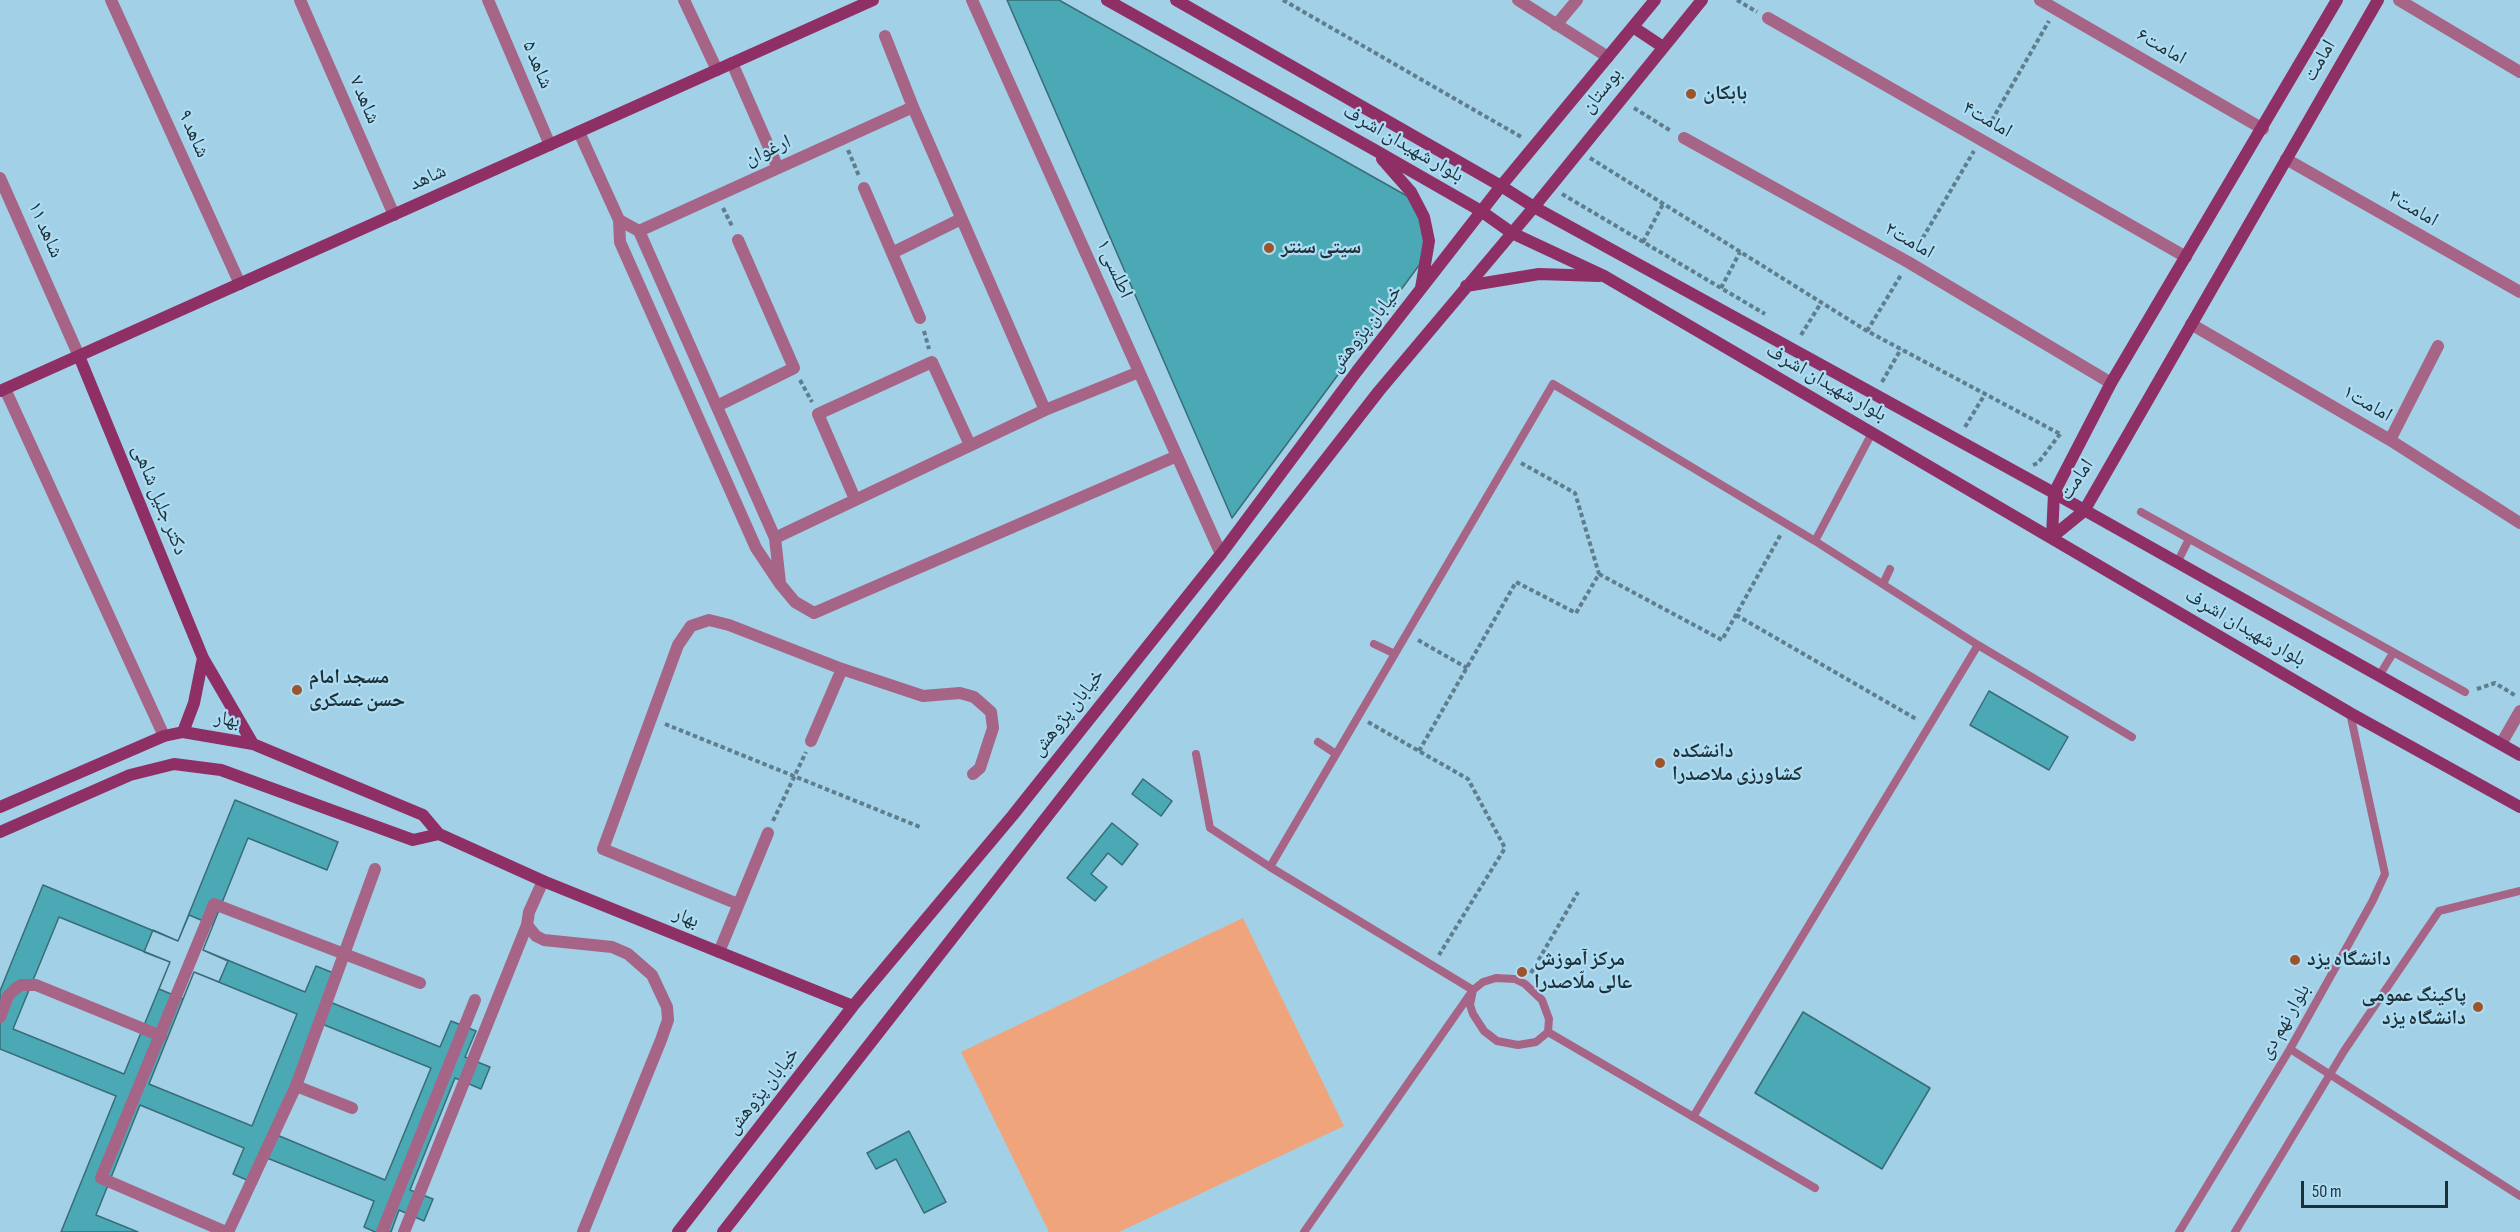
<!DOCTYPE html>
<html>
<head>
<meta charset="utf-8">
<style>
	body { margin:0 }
	#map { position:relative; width:2520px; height:1232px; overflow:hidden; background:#a2d0e6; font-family:"Sofia Sans Condensed",sans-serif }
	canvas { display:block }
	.scale { position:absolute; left:2301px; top:1181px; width:147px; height:27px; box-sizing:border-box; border:3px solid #1d3038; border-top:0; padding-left:8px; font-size:18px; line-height:21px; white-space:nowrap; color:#1d3038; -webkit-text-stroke:4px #aeddf3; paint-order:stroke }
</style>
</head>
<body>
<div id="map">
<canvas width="2520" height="1232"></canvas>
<div class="scale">50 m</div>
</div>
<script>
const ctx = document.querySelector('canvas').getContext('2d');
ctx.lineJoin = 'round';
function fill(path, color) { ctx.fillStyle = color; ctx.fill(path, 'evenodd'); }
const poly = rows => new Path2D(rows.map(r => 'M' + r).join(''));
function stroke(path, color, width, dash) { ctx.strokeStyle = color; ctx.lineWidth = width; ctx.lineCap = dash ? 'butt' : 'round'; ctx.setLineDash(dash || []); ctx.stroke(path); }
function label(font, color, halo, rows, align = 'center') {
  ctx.font = font + ' "Sofia Sans Condensed","Noto Naskh Arabic",sans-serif'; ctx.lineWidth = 4.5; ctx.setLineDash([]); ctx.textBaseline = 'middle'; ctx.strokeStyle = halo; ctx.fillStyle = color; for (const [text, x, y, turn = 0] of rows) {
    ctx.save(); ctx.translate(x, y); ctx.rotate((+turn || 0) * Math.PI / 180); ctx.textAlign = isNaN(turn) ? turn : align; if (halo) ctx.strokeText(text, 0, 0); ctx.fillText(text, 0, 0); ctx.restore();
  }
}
fill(poly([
	[1243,918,1344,1126,1119,1232,1049,1232,961,1052]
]), '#f0a47b');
const building = poly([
	[1007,0,1059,0,1416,201,1429,232,1420,264,1232,518,1007,0],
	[1989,691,2068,737,2049,770,1970,725,1989,691],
	[1143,779,1172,801,1161,816,1132,794,1143,779],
	[235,800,338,842,327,870,248,838,203,950,305,992,316,966,341,976,330,1002,440,1047,451,1021,476,1031,465,1057,490,1067,481,1089,455,1078,410,1190,433,1199,424,1221,399,1210,391,1232,375,1232,364,1227,374,1201,267,1158,256,1184,233,1174,244,1148,140,1105,96,1215,138,1232,61,1232,116,1096,0,1049,0,991,43,885,178,941,235,800],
	[59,917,170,962,124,1074,13,1029,59,917],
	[194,972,297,1014,252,1126,149,1084,194,972],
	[322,1024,431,1068,385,1180,277,1135,322,1024],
	[1112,823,1138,844,1122,865,1108,853,1091,874,1107,887,1095,901,1067,878,1112,823],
	[189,915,213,925,203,950,228,961,219,982,194,972,183,999,159,989,170,962,144,952,153,930,178,941,189,915],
	[1803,1012,1930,1088,1882,1169,1755,1093,1803,1012],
	[909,1131,946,1202,924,1213,896,1159,876,1169,867,1153,909,1131]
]);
fill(building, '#4ba8b5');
stroke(building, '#396d75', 1.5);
stroke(poly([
	[1283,0,1523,138],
	[1737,0,1757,12],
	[1634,108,1671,131],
	[1988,127,2049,21],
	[848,150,859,176],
	[1590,158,1867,331,2062,435],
	[1562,194,1765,314],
	[723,208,733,228],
	[1643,242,1663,204],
	[1915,251,1974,151],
	[1721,288,1740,252],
	[924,331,929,349],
	[1867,331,1901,275],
	[1801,335,1821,303],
	[800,380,812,402],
	[1882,382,1901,349],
	[1965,427,1985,394],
	[1521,463,1575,493,1599,574],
	[2033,465,2038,463,2060,434],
	[1736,615,1918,720],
	[1418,640,1467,668],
	[2477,689,2495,683,2516,696],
	[1368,722,1468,779,1505,848,1439,955],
	[665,724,920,827],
	[1419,751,1516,582,1576,613,1599,574,1722,640,1781,534],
	[773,821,806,752],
	[1531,973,1578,892]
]), '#5e7e8d', 4, [4.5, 3]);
stroke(poly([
	[2141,512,2465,692],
	[2177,563,2189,539],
	[1883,584,1890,569],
	[1374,644,1395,654],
	[1978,645,2132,737],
	[2379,676,2393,653],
	[1318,742,1336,754],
	[1196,754,1210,828,1270,867],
	[1496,978,1515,979,1525,984,1542,1000,1549,1019,1548,1032,1536,1042,1518,1045,1497,1041,1484,1031,1473,1014,1470,1005,1473,990,1483,982,1496,978],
	[1548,1032,1815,1188],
	[2290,1049,2520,1196],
	[1693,1117,1978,645,1815,541],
	[1304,1232,1473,990,1270,867,1553,384,1815,541,1872,433],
	[2179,1232,2290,1049,2372,902,2385,874,2350,713],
	[2235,1232,2344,1051,2439,911,2520,891]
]), '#a66586', 8);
stroke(poly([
	[111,0,240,284],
	[300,0,394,215],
	[488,0,550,145],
	[684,0,717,70],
	[972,0,1221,554],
	[1518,0,1608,57],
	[2040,0,2263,129],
	[2399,0,2520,72],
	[1768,18,2186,257],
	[1556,25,1577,0],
	[885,36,913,107,1045,410],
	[732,63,778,168],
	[579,132,619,220,620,242,756,548,780,584,795,602,814,613,1177,456],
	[1684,138,1908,262,2111,383],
	[2286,159,2520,292],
	[0,178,79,356],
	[864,188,920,318],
	[619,220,639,231,775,538,780,583],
	[639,231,913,107],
	[892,253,961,219],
	[2191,324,2390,440,2520,523],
	[5,389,164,736],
	[717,406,794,368,738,240],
	[2390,440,2438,346],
	[855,499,818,414,932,362,970,445],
	[775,538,1045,410,1139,372],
	[811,741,842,669],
	[2501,744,2520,711],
	[543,881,529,912,527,925,536,936,544,940,612,947,628,954,652,975,667,1007,668,1020,661,1040,583,1232],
	[738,904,603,849,678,645,691,626,709,620,729,625,842,669,923,696,960,693,974,697,991,712,993,728,980,768,973,774],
	[719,952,768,833],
	[0,1017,8,996,15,989,21,985,36,985,161,1036],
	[296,1086,352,1108],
	[226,1232,101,1178,214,904,420,983],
	[228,1232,296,1086,375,869],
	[382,1232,475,1000],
	[404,1232,527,925]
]), '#a66586', 12);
stroke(poly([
	[1107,0,1373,149,1481,211,1512,233,1604,276,2350,713,2520,807],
	[1176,0,1501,186,1534,207,2054,493,2520,755],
	[1633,27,1663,47],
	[1382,159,1411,192,1424,217,1429,241,1421,288],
	[1466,286,1539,274,1599,276],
	[79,356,203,658,253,744],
	[0,391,873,0],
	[2052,537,2084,511,2378,0],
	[2052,537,2054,493,2111,383,2337,0],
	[183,732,194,703,203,658],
	[0,807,164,736,183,732,253,744,423,815,439,834,543,881,853,1006],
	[0,832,130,775,174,764,221,770,413,840,439,834],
	[678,1232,853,1006,1013,815,1221,554,1357,371,1501,186,1655,0],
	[723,1232,1379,391,1534,207,1702,0]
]), '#8e2f66', 12);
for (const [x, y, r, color] of [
	[1691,94,6,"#9b542c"],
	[1269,248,6,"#9b542c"],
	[297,690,6,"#9b542c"],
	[1660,763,6,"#9b542c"],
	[2295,960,6,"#9b542c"],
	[1522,972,6,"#9b542c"],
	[2478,1007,6,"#9b542c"]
]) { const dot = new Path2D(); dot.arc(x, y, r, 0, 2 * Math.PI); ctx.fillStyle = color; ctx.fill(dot); stroke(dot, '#aeddf3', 2); }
label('20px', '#1d3038', '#aeddf3', [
	["امامت۶",2161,47,30],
	["امامت",2320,61,-60],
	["شاهد ۵",537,65,67],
	["بوستان",1602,91,-51],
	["شاهد ۷",364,100,67],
	["امامت۴",1987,120,30],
	["شاهد ۹",193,134,66],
	["بلوار شهیدان اشرف",1403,144,30],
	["ارغوان",768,151,-24],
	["شاهد",428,178,-24],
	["امامت۳",2413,209,30],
	["شاهد ۱۱",45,230,66],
	["امامت۲",1909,241,30],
	["اطلسی ۱",1114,269,66],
	["خیابان پژوهش",1366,329,-52],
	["بلوار شهیدان اشرف",1826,383,30],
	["امامت۱",2367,404,30],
	["امامت",2077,480,-56],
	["دکتر جلیل شاهی",159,500,68],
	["بلوار شهیدان اشرف",2245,628,30],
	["خیابان پژوهش",1068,713,-52],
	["بهار",227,720,10],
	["بهار",686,918,22],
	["بلوار نهم دی",2285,1022,-60],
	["خیابان پژوهش",763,1091,-52]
]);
label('bold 20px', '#1d3038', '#aeddf3', [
	["بابکان",1703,94],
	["سیتی سنتر",1281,248],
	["مسجد امام",309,678],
	["حسن عسکری",309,701],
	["دانشکده",1672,752],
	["کشاورزی ملاصدرا",1672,775],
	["مرکز آموزش",1534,960],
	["عالی ملّاصدرا",1534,983],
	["دانشگاه یزد",2307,960],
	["پاکینگ عمومی",2466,996,"right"],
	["دانشگاه یزد",2466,1019,"right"]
], 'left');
</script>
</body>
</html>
